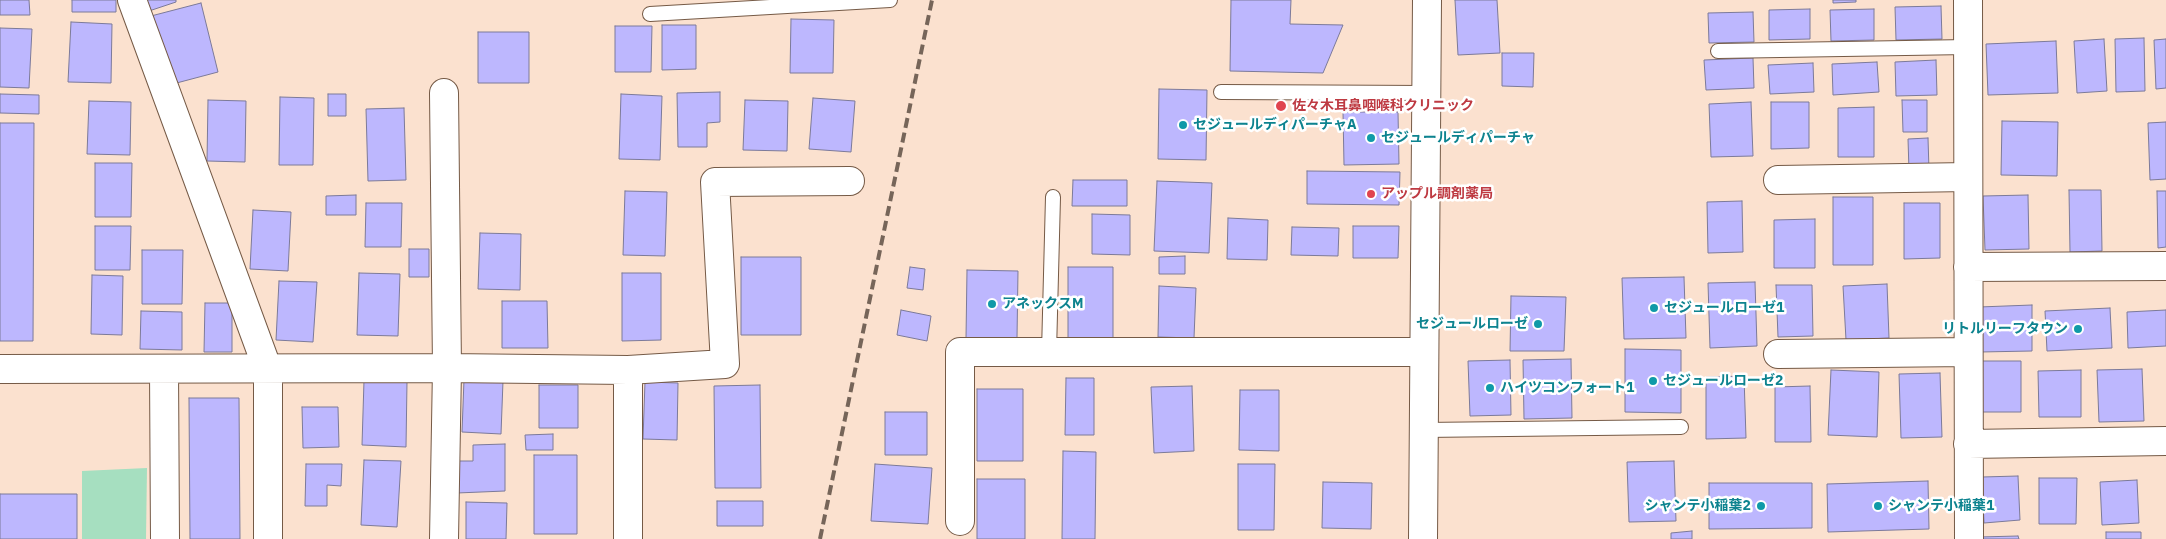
<!DOCTYPE html>
<html>
<head>
<meta charset="utf-8">
<style>
	body { margin:0 }
	canvas { display:block; background:#fbe1cf }
</style>
</head>
<body>
<canvas width="2166" height="539"></canvas>
<script>
const ctx = document.querySelector('canvas').getContext('2d');
ctx.lineJoin = 'round';
function fill(path, color) { ctx.fillStyle = color; ctx.fill(path, 'evenodd'); }
const poly = rows => new Path2D(rows.map(r => 'M' + r).join(''));
function stroke(path, color, width, dash) { ctx.strokeStyle = color; ctx.lineWidth = width; ctx.lineCap = dash ? 'butt' : 'round'; ctx.setLineDash(dash || []); ctx.stroke(path); }
function label(font, color, halo, rows, align = 'center') {
  ctx.font = font + ' "IBM Plex Sans","Noto Sans JP",sans-serif'; ctx.lineWidth = 5; ctx.setLineDash([]); ctx.textBaseline = 'middle'; ctx.strokeStyle = halo; ctx.fillStyle = color; for (const [text, x, y, turn = 0] of rows) {
    ctx.save(); ctx.translate(x, y); ctx.rotate((+turn || 0) * Math.PI / 180); ctx.textAlign = isNaN(turn) ? turn : align; if (halo) ctx.strokeText(text, 0, 0); ctx.fillText(text, 0, 0); ctx.restore();
  }
}
fill(poly([
	[147,468,146,539,82,539,82,471]
]), '#a6dfc0');
const building = poly([
	[0,0,29,0,30,15,0,15,0,0],
	[72,0,116,0,116,12,72,12,72,0],
	[142,0,176,0,176,2,146,12,142,0],
	[1231,0,1291,0,1290,24,1343,25,1323,73,1230,71,1231,0],
	[1455,0,1497,0,1500,53,1458,55,1455,0],
	[1833,0,1856,0,1856,2,1833,3,1833,0],
	[201,3,218,72,169,85,151,16,201,3],
	[1941,6,1942,39,1896,40,1895,7,1941,6],
	[1810,9,1810,39,1769,40,1769,10,1810,9],
	[1874,9,1874,40,1831,41,1830,10,1874,9],
	[1753,12,1754,42,1709,43,1708,13,1753,12],
	[791,19,834,20,833,73,790,73,791,19],
	[71,22,112,24,111,83,68,82,71,22],
	[662,25,696,25,696,69,662,70,662,25],
	[615,26,652,26,651,72,615,72,615,26],
	[0,28,32,29,29,88,0,87,0,28],
	[478,32,529,32,529,83,478,83,478,32],
	[2144,38,2145,91,2116,92,2115,39,2144,38],
	[2104,39,2107,91,2077,93,2074,41,2104,39],
	[2166,39,2166,88,2156,89,2154,40,2166,39],
	[2056,41,2058,93,1988,95,1986,44,2056,41],
	[1502,53,1534,53,1533,87,1502,86,1502,53],
	[1753,58,1754,88,1706,90,1704,60,1753,58],
	[1936,60,1937,95,1896,96,1895,62,1936,60],
	[1877,62,1879,92,1833,95,1832,64,1877,62],
	[1813,63,1814,92,1770,94,1768,65,1813,63],
	[1159,89,1207,90,1206,160,1158,159,1159,89],
	[720,92,720,122,707,123,707,147,678,147,677,93,720,92],
	[0,94,39,95,39,114,0,113,0,94],
	[328,94,346,94,346,116,328,116,328,94],
	[621,94,662,96,660,160,619,159,621,94],
	[280,97,314,98,313,165,279,165,280,97],
	[813,98,855,101,851,152,809,149,813,98],
	[208,100,246,101,245,162,207,161,208,100],
	[745,100,788,101,787,151,743,150,745,100],
	[1902,100,1927,100,1927,132,1903,132,1902,100],
	[89,101,131,102,130,155,87,154,89,101],
	[1751,102,1753,156,1711,157,1709,104,1751,102],
	[1771,102,1809,102,1809,148,1771,149,1771,102],
	[1874,107,1874,157,1838,157,1838,108,1874,107],
	[404,108,406,180,368,181,366,109,404,108],
	[1343,112,1398,112,1399,164,1344,165,1343,112],
	[2002,121,2058,122,2057,176,2001,175,2002,121],
	[2166,122,2166,179,2150,180,2148,123,2166,122],
	[0,123,34,123,33,341,0,341,0,123],
	[1928,138,1929,170,1909,171,1908,139,1928,138],
	[95,163,132,163,131,217,95,217,95,163],
	[1307,171,1400,172,1399,205,1307,204,1307,171],
	[1073,180,1127,180,1127,206,1072,206,1073,180],
	[1157,181,1212,183,1209,253,1154,251,1157,181],
	[2069,190,2101,190,2102,251,2070,252,2069,190],
	[625,191,667,192,665,256,623,255,625,191],
	[2157,191,2166,191,2166,247,2158,248,2157,191],
	[356,195,356,215,326,215,326,196,356,195],
	[2028,195,2029,249,1985,250,1983,196,2028,195],
	[1833,197,1873,197,1873,265,1833,265,1833,197],
	[1742,201,1743,252,1708,253,1707,202,1742,201],
	[366,203,402,203,401,247,365,247,366,203],
	[1904,203,1940,203,1940,258,1904,259,1904,203],
	[253,210,291,212,288,271,250,269,253,210],
	[1092,214,1130,215,1130,255,1092,254,1092,214],
	[1228,218,1268,220,1267,260,1227,259,1228,218],
	[1815,219,1815,268,1774,268,1774,220,1815,219],
	[95,226,131,226,130,270,95,270,95,226],
	[1353,226,1399,226,1398,258,1353,258,1353,226],
	[1292,227,1339,228,1338,256,1291,255,1292,227],
	[480,233,521,234,520,290,478,289,480,233],
	[409,249,429,249,429,277,409,277,409,249],
	[142,250,183,250,182,304,142,304,142,250],
	[1185,256,1185,274,1159,274,1159,257,1185,256],
	[741,257,801,257,801,335,741,335,741,257],
	[910,267,925,269,923,290,907,288,910,267],
	[1068,267,1113,267,1113,338,1068,339,1068,267],
	[967,270,1018,271,1017,338,966,338,967,270],
	[359,273,400,274,398,336,357,335,359,273],
	[622,273,661,273,661,340,622,341,622,273],
	[92,275,123,276,122,335,91,334,92,275],
	[1684,277,1686,338,1624,339,1622,278,1684,277],
	[279,281,317,282,313,342,276,340,279,281],
	[1755,282,1757,346,1710,348,1708,283,1755,282],
	[1887,284,1889,338,1846,340,1843,286,1887,284],
	[1776,285,1812,285,1813,336,1778,337,1776,285],
	[1159,286,1196,288,1194,338,1158,337,1159,286],
	[1511,296,1566,297,1564,351,1510,351,1511,296],
	[502,301,547,301,548,348,502,348,502,301],
	[205,303,232,303,232,352,204,352,205,303],
	[2032,305,2032,351,1980,352,1979,307,2032,305],
	[2110,308,2112,348,2047,351,2045,311,2110,308],
	[901,310,931,316,927,341,897,335,901,310],
	[2166,310,2166,346,2128,348,2127,312,2166,310],
	[141,311,182,312,182,350,140,349,141,311],
	[1625,349,1681,350,1681,413,1625,412,1625,349],
	[1571,359,1572,418,1524,419,1523,360,1571,359],
	[1510,360,1511,415,1470,416,1468,361,1510,360],
	[1980,361,2021,361,2021,412,1980,412,1980,361],
	[2142,369,2144,421,2099,422,2097,370,2142,369],
	[1831,370,1879,372,1877,437,1828,435,1831,370],
	[2081,370,2081,417,2039,417,2038,371,2081,370],
	[1940,373,1942,437,1901,438,1899,374,1940,373],
	[1744,376,1746,438,1706,439,1706,377,1744,376],
	[1066,378,1094,378,1094,435,1065,435,1066,378],
	[464,380,503,381,501,434,462,432,464,380],
	[364,381,407,382,406,447,362,445,364,381],
	[645,382,678,383,677,440,643,439,645,382],
	[539,385,578,385,578,428,539,428,539,385],
	[760,385,761,488,715,488,714,386,760,385],
	[1192,386,1194,451,1154,453,1151,387,1192,386],
	[1810,386,1811,442,1775,442,1775,387,1810,386],
	[977,389,1023,389,1023,461,977,461,977,389],
	[1240,390,1279,390,1279,451,1239,450,1240,390],
	[189,398,239,398,240,539,190,539,189,398],
	[302,407,338,407,339,447,303,448,302,407],
	[885,412,927,412,927,455,885,455,885,412],
	[553,434,553,450,526,450,525,435,553,434],
	[505,444,505,491,457,493,456,461,473,461,473,445,505,444],
	[1063,451,1096,452,1095,539,1062,539,1063,451],
	[534,455,577,455,577,534,534,534,534,455],
	[364,460,401,461,397,527,361,525,364,460],
	[1674,461,1676,521,1629,522,1627,462,1674,461],
	[306,464,342,464,341,486,327,485,327,506,305,506,306,464],
	[875,464,932,468,928,524,871,521,875,464],
	[1238,464,1275,464,1274,530,1238,530,1238,464],
	[2018,476,2020,520,1984,523,1982,477,2018,476],
	[2039,478,2077,478,2076,524,2039,524,2039,478],
	[977,479,1025,479,1025,539,977,539,977,479],
	[2137,480,2139,523,2102,525,2100,482,2137,480],
	[1928,481,1929,529,1828,532,1827,484,1928,481],
	[1323,482,1372,483,1371,529,1322,528,1323,482],
	[1709,483,1812,483,1812,528,1709,529,1709,483],
	[0,494,77,494,77,539,0,539,0,494],
	[717,501,763,501,763,526,717,526,717,501],
	[466,502,507,503,506,539,466,539,466,502],
	[1692,531,1692,539,1671,539,1671,533,1692,531],
	[2106,532,2141,532,2141,539,2106,539,2106,532],
	[2018,536,2019,539,1979,539,1979,537,2018,536]
]);
fill(building, '#bdb7fe');
stroke(building, '#7c7a99', 1);
const lane = poly([
	[650,14,890,0],
	[1718,51,1968,47],
	[1221,92,1426,93],
	[1049,352,1053,197],
	[1423,430,1681,427]
]);
const street = poly([
	[132,0,268,370,268,539],
	[1968,0,1969,539],
	[1778,180,1968,177],
	[1968,267,2166,266],
	[1778,354,1968,352],
	[0,369,447,368,628,370,725,364,715,182,850,181],
	[164,370,165,539],
	[1968,444,2166,441],
	[960,521,960,352,1424,352],
	[444,539,447,368,444,93],
	[628,539,628,370],
	[1423,539,1427,0]
]);
stroke(lane, '#755a46', 16);
stroke(street, '#755a46', 30);
stroke(lane, '#fff', 14);
stroke(street, '#fff', 28);
stroke(poly([
	[820,539,932,0]
]), '#766559', 4, [10, 5]);
for (const [x, y, r, color] of [
	[1281,106,6,"#e0444e"],
	[1183,125,5,"#0f9aa8"],
	[1371,138,5,"#0f9aa8"],
	[1371,194,5,"#e0444e"],
	[992,304,5,"#0f9aa8"],
	[1654,308,5,"#0f9aa8"],
	[1538,324,5,"#0f9aa8"],
	[2078,329,5,"#0f9aa8"],
	[1653,381,5,"#0f9aa8"],
	[1490,388,5,"#0f9aa8"],
	[1761,506,5,"#0f9aa8"],
	[1878,506,5,"#0f9aa8"]
]) { const dot = new Path2D(); dot.arc(x, y, r, 0, 2 * Math.PI); ctx.fillStyle = color; ctx.fill(dot); stroke(dot, '#fff', 2); }
label('bold 14px', '#be3a42', '#fff', [
	["佐々木耳鼻咽喉科クリニック",1292,106],
	["アップル調剤薬局",1381,194]
], 'left');
label('bold 14px', '#0d838f', '#fff', [
	["セジュールディパーチャA",1193,125],
	["セジュールディパーチャ",1381,138],
	["アネックスM",1002,304],
	["セジュールローゼ1",1664,308],
	["セジュールローゼ",1528,324,"right"],
	["リトルリーフタウン",2068,329,"right"],
	["セジュールローゼ2",1663,381],
	["ハイツコンフォート1",1500,388],
	["シャンテ小稲葉2",1751,506,"right"],
	["シャンテ小稲葉1",1888,506]
], 'left');
</script>
</body>
</html>
